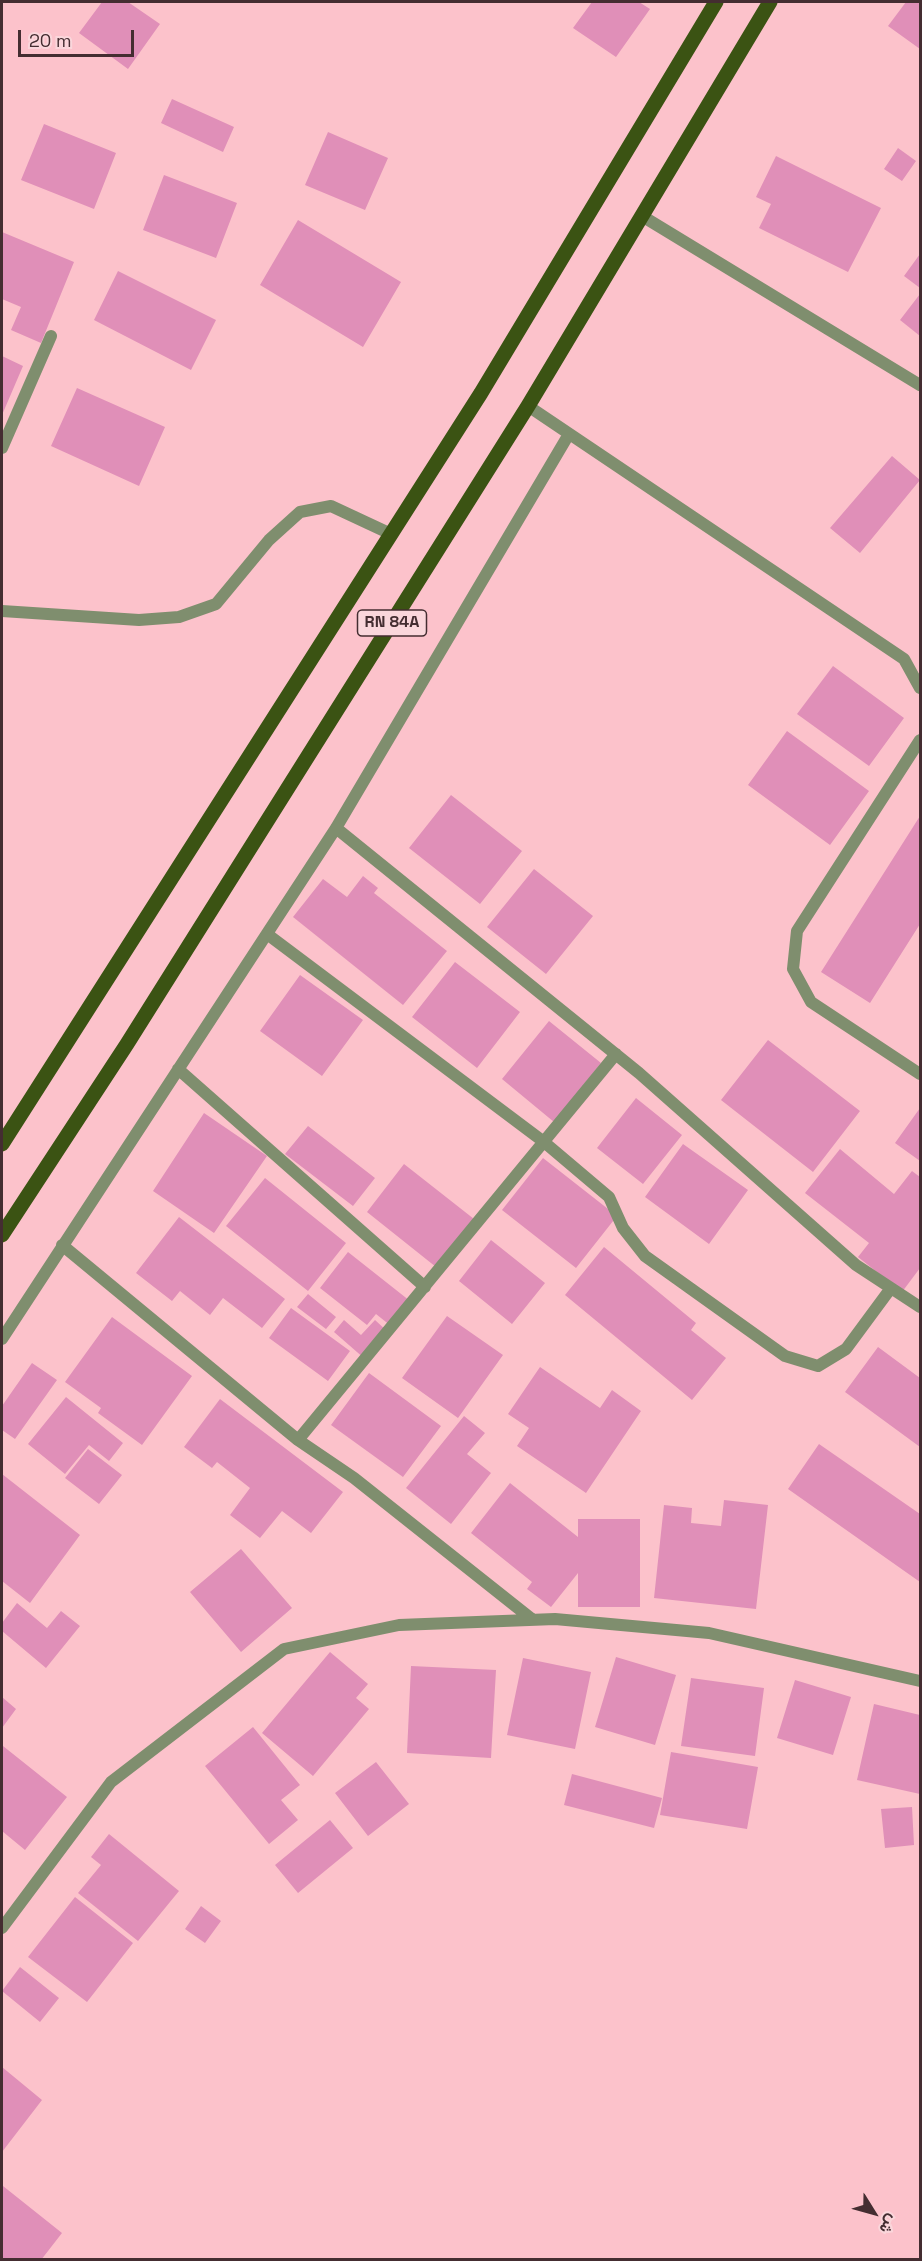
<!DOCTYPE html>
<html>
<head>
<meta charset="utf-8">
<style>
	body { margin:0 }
	#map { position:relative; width:922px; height:2261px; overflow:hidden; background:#fcc2cb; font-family:"Space Grotesk",Vazirmatn,sans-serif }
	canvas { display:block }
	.frame { position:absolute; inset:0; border:3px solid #442d31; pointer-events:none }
	.north { position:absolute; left:844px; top:2183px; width:60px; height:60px; -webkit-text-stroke:4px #fad6db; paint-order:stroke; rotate:127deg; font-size:16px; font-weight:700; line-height:24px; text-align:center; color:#442d31 }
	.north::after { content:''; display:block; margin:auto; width:21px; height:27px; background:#442d31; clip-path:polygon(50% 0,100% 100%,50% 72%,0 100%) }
	.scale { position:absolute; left:18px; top:30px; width:116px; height:27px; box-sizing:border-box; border:3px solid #442d31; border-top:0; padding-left:8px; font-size:18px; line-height:21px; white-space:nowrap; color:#442d31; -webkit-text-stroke:4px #fad6db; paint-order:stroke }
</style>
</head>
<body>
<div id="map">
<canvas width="922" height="2261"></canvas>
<div class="frame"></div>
<div class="north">ش</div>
<div class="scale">20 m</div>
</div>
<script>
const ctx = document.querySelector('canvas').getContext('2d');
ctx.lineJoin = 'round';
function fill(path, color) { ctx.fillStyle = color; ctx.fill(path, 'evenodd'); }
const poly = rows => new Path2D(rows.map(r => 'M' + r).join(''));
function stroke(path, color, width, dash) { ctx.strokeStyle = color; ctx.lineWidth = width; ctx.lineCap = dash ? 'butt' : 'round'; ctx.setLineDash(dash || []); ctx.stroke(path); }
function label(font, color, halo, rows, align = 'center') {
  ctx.font = font + ' "Space Grotesk",sans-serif'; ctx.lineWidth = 6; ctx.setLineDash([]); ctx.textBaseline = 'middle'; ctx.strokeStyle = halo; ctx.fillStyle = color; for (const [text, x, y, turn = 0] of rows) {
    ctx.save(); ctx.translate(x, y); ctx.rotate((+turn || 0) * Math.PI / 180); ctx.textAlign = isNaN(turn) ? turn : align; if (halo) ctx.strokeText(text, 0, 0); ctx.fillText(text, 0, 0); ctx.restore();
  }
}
fill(poly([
	[102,2,128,2,160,24,128,69,79,33],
	[592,2,639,2,650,9,616,57,573,28],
	[906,2,920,2,920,49,888,26],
	[172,99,234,127,223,152,161,123],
	[44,124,116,153,94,209,21,180],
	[328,132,388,158,365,210,305,185],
	[898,148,916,161,902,181,884,169],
	[776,156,881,208,848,272,759,228,771,204,756,197],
	[164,175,237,203,216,258,143,230],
	[298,220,401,282,363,347,260,285],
	[2,232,74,262,41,343,11,330,21,307,2,299],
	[920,254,920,288,904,276],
	[118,271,216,320,191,370,94,320],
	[920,294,920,336,900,320],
	[2,356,23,366,2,415],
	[77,388,165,427,139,486,51,446],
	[892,456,920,480,860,553,830,528],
	[833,666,904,718,869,766,797,714],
	[787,731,869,791,830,845,748,785],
	[451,795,522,851,480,904,409,848],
	[920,816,920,924,870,1003,821,972],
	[534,869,593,916,546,974,487,927],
	[363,876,378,888,374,893,447,951,403,1005,293,917,323,879,347,897],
	[455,962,520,1012,477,1068,412,1017],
	[300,975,363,1020,322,1076,260,1031],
	[549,1021,601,1063,554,1122,502,1079],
	[768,1040,860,1111,813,1172,721,1100],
	[636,1098,682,1135,643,1184,597,1148],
	[920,1108,920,1161,895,1143],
	[204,1113,267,1156,214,1233,153,1191],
	[308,1126,375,1178,353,1206,285,1154],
	[683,1144,748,1190,709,1244,645,1197],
	[840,1149,894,1194,912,1171,920,1177,920,1268,902,1292,858,1257,869,1243,805,1193],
	[543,1158,617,1216,576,1268,502,1210],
	[404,1164,474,1219,436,1267,367,1212],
	[265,1178,346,1243,308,1291,226,1226],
	[179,1217,285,1299,262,1328,223,1298,210,1315,180,1291,172,1301,136,1273],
	[491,1240,545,1283,512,1324,459,1281],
	[604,1247,696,1323,691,1330,726,1358,692,1400,565,1295],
	[348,1252,410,1301,391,1326,376,1314,367,1325,320,1288],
	[308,1294,336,1317,326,1329,297,1307],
	[291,1308,350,1351,328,1381,269,1338],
	[447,1316,503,1355,458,1418,402,1378],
	[112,1317,192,1376,142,1445,98,1413,101,1408,65,1382],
	[344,1320,361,1335,375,1320,388,1332,365,1359,334,1332],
	[878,1347,920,1378,920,1447,845,1392],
	[32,1363,57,1380,15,1439,2,1430,2,1406],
	[540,1367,600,1408,612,1390,641,1411,586,1493,517,1446,529,1428,508,1414],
	[369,1373,441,1426,403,1477,331,1425],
	[66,1397,123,1443,109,1461,89,1445,65,1474,28,1444],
	[220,1399,343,1492,311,1533,282,1511,260,1538,230,1515,250,1488,217,1462,212,1468,184,1447],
	[464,1416,485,1433,467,1454,491,1473,451,1524,406,1488],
	[819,1444,920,1514,920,1582,788,1489],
	[88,1449,122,1475,99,1504,65,1478],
	[2,1474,80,1535,30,1603,2,1581],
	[510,1483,578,1537,578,1519,640,1519,640,1607,578,1607,578,1573,551,1607,527,1589,532,1582,471,1533],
	[724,1500,768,1505,756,1609,654,1598,664,1505,692,1508,691,1523,721,1526],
	[241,1549,292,1608,241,1652,190,1592],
	[17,1603,47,1628,61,1611,80,1626,46,1668,2,1631,2,1623],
	[330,1652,368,1684,356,1698,369,1709,313,1776,262,1733],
	[616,1657,676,1675,655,1745,595,1727],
	[523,1658,591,1672,575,1749,507,1735],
	[411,1666,496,1670,491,1758,407,1753],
	[691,1678,764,1688,755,1756,681,1746],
	[795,1680,851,1697,833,1755,777,1738],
	[2,1697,16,1709,2,1728],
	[874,1704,920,1715,920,1794,857,1780],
	[253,1727,300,1785,281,1800,298,1820,269,1844,205,1766],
	[3,1746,67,1797,25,1850,2,1831],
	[671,1752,758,1767,747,1829,660,1815],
	[376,1762,409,1804,368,1836,335,1793],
	[572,1774,662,1798,654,1828,564,1805],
	[912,1807,914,1845,885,1848,881,1809],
	[330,1820,353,1848,298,1893,275,1865],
	[109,1834,179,1891,138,1941,78,1893,101,1865,91,1857],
	[75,1897,133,1943,87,2002,28,1957],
	[201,1906,221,1921,205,1943,185,1929],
	[20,1967,59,1998,40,2022,2,1991],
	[2,2067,42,2100,2,2152],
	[3,2186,62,2233,41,2260,2,2260,2,2188]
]), '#e08fb8');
stroke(poly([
	[642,216,920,385],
	[528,406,904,659,920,688],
	[2,448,51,336],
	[2,611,139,620,179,617,216,604,269,540,300,512,331,506,391,534],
	[920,740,797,931,793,969,811,1002,920,1074],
	[336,828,639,1073,856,1265,920,1307],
	[267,934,544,1142,609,1197,623,1228,645,1256,785,1356,818,1366,846,1349,891,1288],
	[178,1069,425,1287],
	[62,1245,298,1440,354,1478,533,1620],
	[2,1339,336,828,569,434],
	[298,1440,616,1054],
	[2,1928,111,1782,284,1649,399,1625,555,1619,709,1633,920,1681]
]), '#7f8e6e', 12);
stroke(poly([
	[2,1144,481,393,716,2],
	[2,1235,127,1044,528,406,770,2]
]), '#3b5313', 15);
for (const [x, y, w] of [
	[392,623,69]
]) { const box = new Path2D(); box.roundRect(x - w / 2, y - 13, w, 26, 4.5); ctx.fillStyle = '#fad6db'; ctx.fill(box); stroke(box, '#442d31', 1.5); }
label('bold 16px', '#442d31', null, [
	["RN 84A",392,623]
]);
</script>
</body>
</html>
